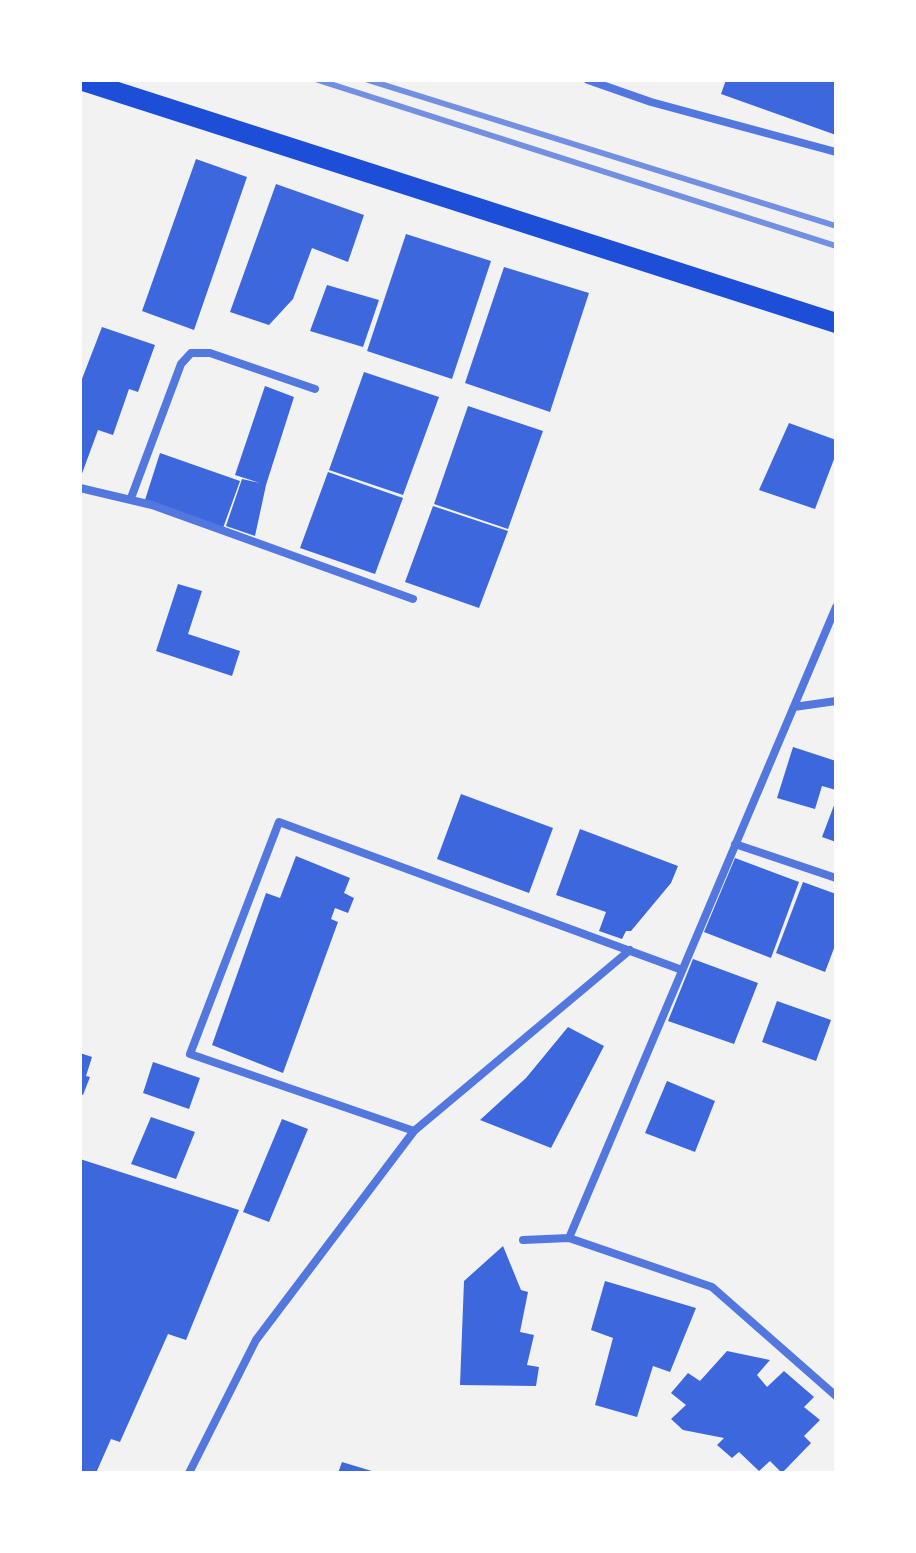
<!DOCTYPE html>
<html>
<head>
<meta charset="utf-8">
<style>
	body { margin:0 }
	#map { position:relative; width:916px; height:1553px; overflow:hidden; background:#f2f2f2; font-family:Ubuntu,sans-serif }
	canvas { display:block }
	.frame { position:absolute; inset:0; border:82px solid #fff; pointer-events:none }
</style>
</head>
<body>
<div id="map">
<canvas width="916" height="1553"></canvas>
<div class="frame"></div>
</div>
<script>
const ctx = document.querySelector('canvas').getContext('2d');
ctx.lineJoin = 'round';
function fill(path, color) { ctx.fillStyle = color; ctx.fill(path, 'evenodd'); }
const poly = rows => new Path2D(rows.map(r => 'M' + r).join(''));
function stroke(path, color, width, dash) { ctx.strokeStyle = color; ctx.lineWidth = width; ctx.lineCap = dash ? 'butt' : 'round'; ctx.setLineDash(dash || []); ctx.stroke(path); }
fill(poly([
	[726,80,836,80,836,135,721,94],
	[196,159,247,177,194,330,142,311],
	[276,184,364,215,348,262,312,248,293,299,269,325,230,312],
	[406,234,491,261,452,379,367,351],
	[504,267,589,293,550,412,465,383],
	[327,285,379,300,363,347,310,331],
	[102,327,155,345,138,392,129,389,113,435,98,430,80,479,80,384],
	[364,372,439,397,403,495,329,470],
	[265,386,294,397,266,485,255,536,226,526,242,479,260,483,235,475],
	[468,406,543,431,508,529,434,504],
	[789,423,836,440,836,454,815,509,759,490],
	[160,453,240,481,223,528,145,500],
	[328,472,403,498,375,574,300,548],
	[433,506,508,531,479,608,405,582],
	[178,584,202,591,188,634,240,651,232,676,156,651],
	[793,747,836,761,836,790,822,786,815,809,777,798],
	[461,794,553,828,529,893,437,859],
	[836,800,836,842,822,837],
	[580,829,678,866,671,883,631,931,626,931,622,939,599,931,606,912,556,895],
	[296,856,350,878,344,893,354,898,348,913,335,908,331,919,338,922,283,1073,212,1045,266,893,280,898],
	[735,858,799,882,771,958,704,932],
	[803,882,836,894,836,943,825,972,776,953],
	[693,959,758,983,734,1044,668,1021],
	[777,1001,831,1020,816,1061,762,1042],
	[568,1027,604,1046,551,1148,480,1120,526,1078],
	[80,1053,92,1057,86,1076,90,1077,83,1095,80,1094],
	[153,1062,200,1078,189,1109,143,1093],
	[667,1081,715,1101,695,1152,645,1133],
	[151,1117,195,1132,176,1179,131,1164],
	[282,1119,308,1129,269,1222,243,1212],
	[80,1159,239,1210,186,1340,168,1334,120,1442,111,1439,96,1473,80,1473],
	[503,1246,521,1290,528,1292,520,1332,534,1335,527,1365,539,1367,536,1386,460,1385,464,1281],
	[605,1281,696,1308,670,1372,653,1366,637,1417,595,1405,613,1338,591,1330],
	[727,1351,770,1360,757,1375,767,1387,784,1371,814,1397,804,1407,820,1420,804,1436,811,1443,782,1473,770,1461,759,1471,739,1452,732,1458,717,1445,724,1438,683,1430,671,1419,686,1405,671,1393,688,1373,700,1381],
	[342,1462,375,1472,375,1473,338,1473]
]), '#3d67dc');
stroke(poly([
	[588,80,651,102,836,152],
	[80,488,152,505,413,599],
	[131,498,181,364,191,353,210,353,315,389],
	[794,707,836,701],
	[735,844,836,878],
	[414,1131,190,1054,279,822,682,970],
	[569,1238,836,607],
	[523,1240,569,1238,712,1287,836,1396],
	[189,1473,256,1340,414,1131,630,950]
]), '#5277de', 8);
stroke(poly([
	[80,80,836,323]
]), '#1d4ed8', 20);
stroke(poly([
	[318,80,836,246],
	[368,80,836,226]
]), '#7290e2', 6);
</script>
</body>
</html>
